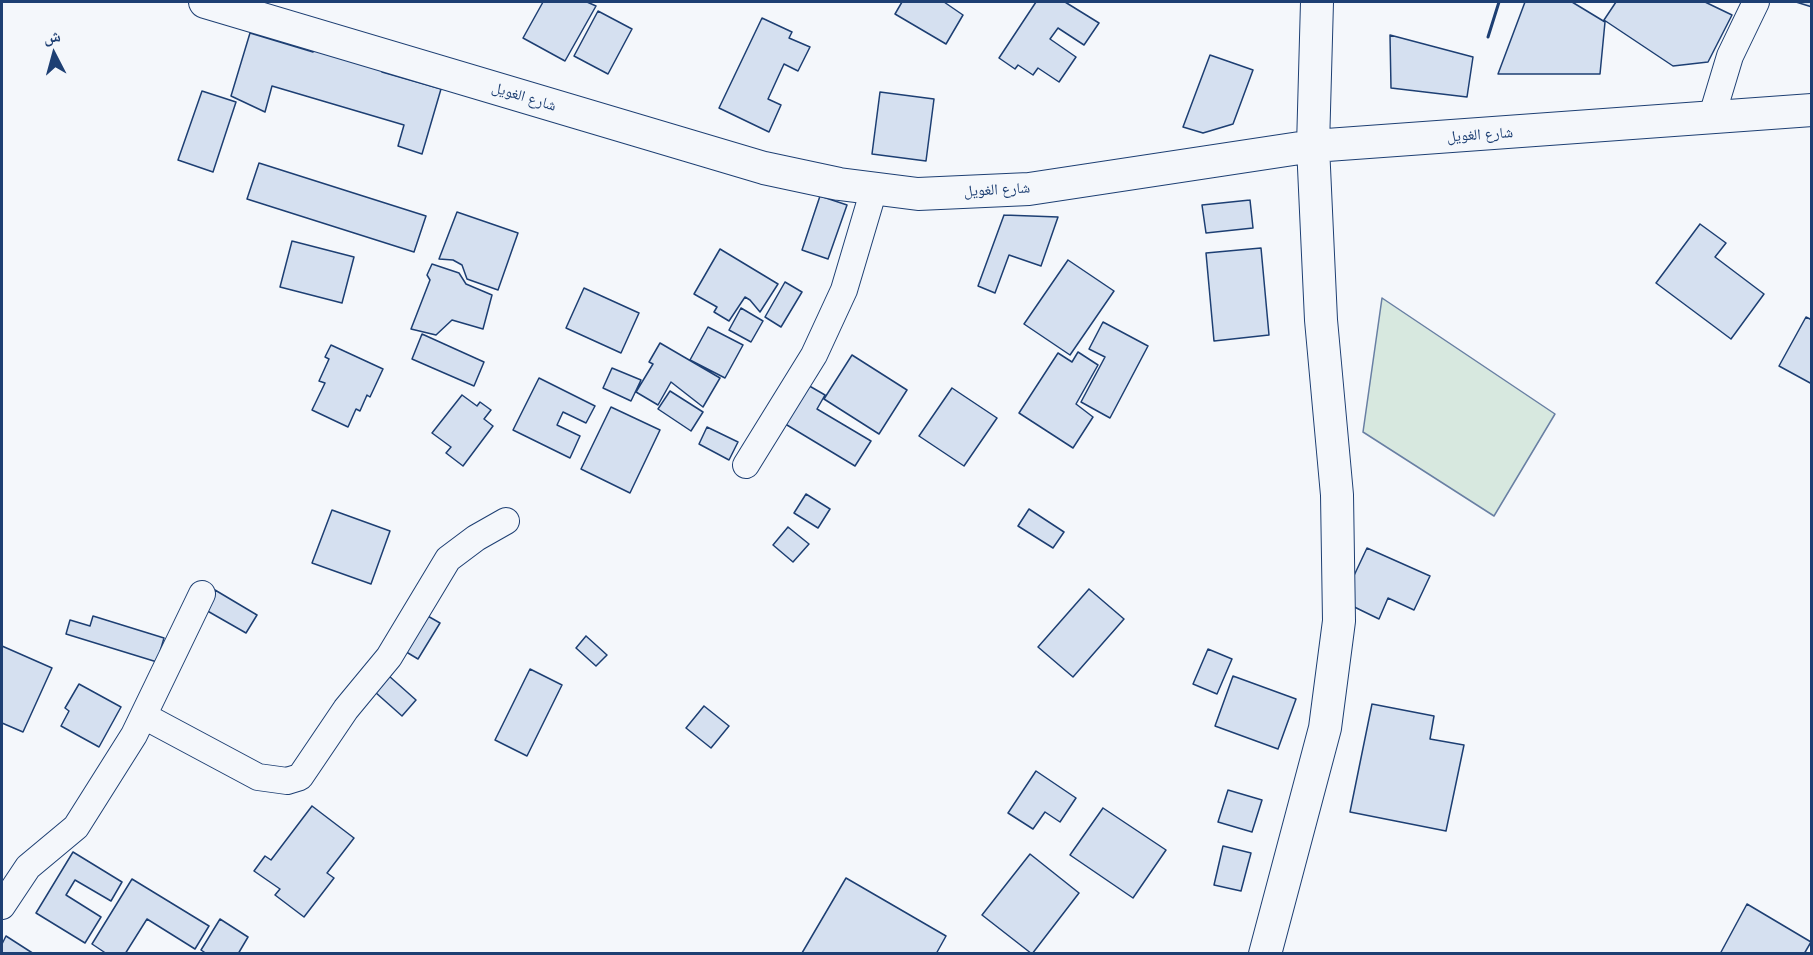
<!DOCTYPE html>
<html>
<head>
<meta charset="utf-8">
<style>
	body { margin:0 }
	#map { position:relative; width:1813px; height:955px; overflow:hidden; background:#f4f7fb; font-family:"Open Sans","Noto Naskh Arabic",sans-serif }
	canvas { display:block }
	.frame { position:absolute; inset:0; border:3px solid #1d3f73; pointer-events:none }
	.north { position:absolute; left:24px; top:24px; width:60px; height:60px; -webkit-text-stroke:4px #f4f7fb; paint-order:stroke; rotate:354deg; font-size:16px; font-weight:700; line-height:24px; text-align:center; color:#1d3f73 }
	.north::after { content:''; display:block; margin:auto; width:21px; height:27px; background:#1d3f73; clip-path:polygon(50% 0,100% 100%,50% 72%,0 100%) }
</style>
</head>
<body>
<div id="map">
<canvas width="1813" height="955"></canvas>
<div class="frame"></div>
<div class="north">ش</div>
</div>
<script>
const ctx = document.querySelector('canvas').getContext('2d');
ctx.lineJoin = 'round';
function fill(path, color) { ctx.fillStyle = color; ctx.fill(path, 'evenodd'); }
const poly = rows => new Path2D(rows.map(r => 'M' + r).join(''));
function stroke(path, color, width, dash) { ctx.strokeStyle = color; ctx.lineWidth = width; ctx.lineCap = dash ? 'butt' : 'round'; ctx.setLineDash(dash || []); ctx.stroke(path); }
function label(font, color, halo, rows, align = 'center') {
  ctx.font = font + ' "Open Sans","Noto Naskh Arabic",sans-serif'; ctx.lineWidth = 4.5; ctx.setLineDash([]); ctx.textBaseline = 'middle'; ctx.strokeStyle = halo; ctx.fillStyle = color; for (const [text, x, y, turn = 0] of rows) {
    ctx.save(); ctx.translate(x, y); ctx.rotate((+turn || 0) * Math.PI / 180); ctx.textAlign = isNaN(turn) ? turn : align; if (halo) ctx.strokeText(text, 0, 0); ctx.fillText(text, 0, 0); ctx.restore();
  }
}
const green = poly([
	[1382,298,1555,414,1494,516,1363,432,1382,298]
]);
fill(green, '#d7e8df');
stroke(green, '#687fa3', 1.5);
const building = poly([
	[543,2,587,2,596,6,565,61,523,38,543,2],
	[902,2,944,2,963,15,946,44,895,14,902,2],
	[1036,2,1065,2,1099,23,1084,45,1058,28,1050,39,1076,57,1059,82,1038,68,1033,75,1018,65,1015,69,999,58,1036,2],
	[1525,2,1572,2,1605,22,1600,74,1498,74,1525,2],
	[1616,2,1705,2,1732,15,1708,62,1673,66,1604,20,1616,2],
	[1796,2,1812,2,1812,7,1796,2],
	[598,11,632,29,608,74,574,56,598,11],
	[762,18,792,32,789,38,810,47,798,71,784,64,768,99,781,105,769,132,719,108,762,18],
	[250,33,313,52,315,45,384,65,382,72,441,89,422,154,398,146,404,125,272,86,265,112,231,96,250,33],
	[1390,35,1473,57,1467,97,1391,88,1390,35],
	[1210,55,1253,70,1233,124,1203,133,1183,127,1210,55],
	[202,91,236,102,213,172,178,160,202,91],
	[880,92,934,99,926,161,872,154,880,92],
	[259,163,426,216,414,252,247,199,259,163],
	[820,196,847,205,828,259,802,250,820,196],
	[1250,200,1253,228,1206,233,1202,205,1250,200],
	[457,212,518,233,498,290,467,279,462,265,453,260,439,259,457,212],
	[1004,215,1058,217,1041,266,1009,255,995,293,978,286,1004,215],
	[1700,224,1726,243,1715,257,1764,294,1731,339,1656,283,1700,224],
	[292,241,354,257,342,303,280,287,292,241],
	[1261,248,1269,335,1214,341,1206,253,1261,248],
	[720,249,778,284,760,312,750,300,745,297,729,321,714,312,717,307,694,294,720,249],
	[1068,260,1114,291,1070,355,1024,324,1068,260],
	[432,264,459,273,466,284,492,295,483,329,452,320,436,335,411,329,430,280,427,275,432,264],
	[785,282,802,292,781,327,765,317,785,282],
	[584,288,639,313,621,353,566,328,584,288],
	[741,308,763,321,751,342,729,330,741,308],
	[1806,317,1812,320,1812,384,1779,366,1806,317],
	[1103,322,1148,346,1110,418,1081,402,1105,357,1089,349,1103,322],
	[708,327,743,345,725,378,690,360,708,327],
	[422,334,484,362,474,386,412,359,422,334],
	[660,343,720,378,703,407,671,382,658,405,636,392,653,364,649,362,660,343],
	[331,345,383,369,370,397,367,395,360,411,356,409,348,427,312,410,325,383,319,381,329,359,325,357,331,345],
	[1078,352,1098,365,1076,404,1093,417,1073,448,1019,413,1058,353,1072,362,1078,352],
	[852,355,907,390,879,434,824,399,852,355],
	[612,368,641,380,631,401,603,388,612,368],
	[539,378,595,406,586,423,563,412,557,425,580,436,570,458,513,430,539,378],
	[806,384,825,395,817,409,871,441,855,466,782,422,806,384],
	[952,388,997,418,964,466,919,436,952,388],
	[670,391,703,412,691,431,658,409,670,391],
	[462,395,477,406,480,402,491,410,484,419,493,426,463,466,446,453,451,447,432,433,462,395],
	[611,407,660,430,630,493,581,469,611,407],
	[707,427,738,442,729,460,699,444,707,427],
	[806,494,830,509,818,528,794,513,806,494],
	[1029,509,1064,532,1053,548,1018,526,1029,509],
	[332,510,390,531,371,584,312,563,332,510],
	[788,527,809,544,793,562,773,545,788,527],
	[1367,548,1430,576,1414,610,1388,598,1379,619,1342,601,1367,548],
	[1089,589,1124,619,1073,677,1038,647,1089,589],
	[215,590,257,615,246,633,204,609,215,590],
	[419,611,440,623,418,659,398,647,419,611],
	[93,616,164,638,157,662,66,634,70,620,90,626,93,616],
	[586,636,607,655,596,666,576,648,586,636],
	[2,646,52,668,23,732,2,723,2,646],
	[1208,649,1232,659,1217,694,1193,684,1208,649],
	[530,669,562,685,527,756,495,740,530,669],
	[389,676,416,700,402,716,375,692,389,676],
	[1233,676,1296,699,1278,749,1215,726,1233,676],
	[79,684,121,707,99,747,61,726,69,711,65,708,79,684],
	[1372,704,1434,716,1430,739,1464,745,1446,831,1350,812,1372,704],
	[704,706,729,726,711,748,686,728,704,706],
	[1036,771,1076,798,1060,822,1045,812,1033,829,1008,813,1036,771],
	[1228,790,1262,800,1252,832,1218,822,1228,790],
	[312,806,354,838,327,873,334,878,304,917,275,895,280,889,254,871,265,856,271,860,312,806],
	[1103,808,1166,850,1133,898,1070,855,1103,808],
	[1223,846,1251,853,1241,891,1214,885,1223,846],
	[73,852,122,882,111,901,75,880,66,895,101,917,85,943,36,913,73,852],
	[1030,854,1079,893,1032,954,982,915,1030,854],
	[846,878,946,936,936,954,802,953,846,878],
	[132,879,209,926,195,949,147,919,125,954,107,954,92,944,132,879],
	[1747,904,1811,942,1804,954,1720,954,1747,904],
	[220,919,248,937,238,954,207,954,201,950,220,919],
	[6,936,34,954,2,954,2,944,6,936]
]);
fill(building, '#d5e0f0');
stroke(building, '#1d3f73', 1.5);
const minor = poly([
	[1711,119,1730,56,1756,2],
	[746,465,814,355,844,290,874,189],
	[144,716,258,777,287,781,300,777,346,709,389,657,448,559,476,538,506,521],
	[2,906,28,867,76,827,134,735,202,594]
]);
const tertiary = poly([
	[205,2,764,168,839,184,918,194,1029,189,1313,146,1812,110],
	[1265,954,1325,728,1339,621,1337,495,1321,320,1313,146,1317,2]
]);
stroke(minor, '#1d3f73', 28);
stroke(tertiary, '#1d3f73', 34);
stroke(minor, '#f4f7fb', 26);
stroke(tertiary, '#f4f7fb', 32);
stroke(poly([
	[1488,37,1499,2]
]), '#1d3f73', 3);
label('15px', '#1d3f73', '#f4f7fb', [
	["شارع الغويل",524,97,17],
	["شارع الغويل",1480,135,-4],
	["شارع الغويل",997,190,-3]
]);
</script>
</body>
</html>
